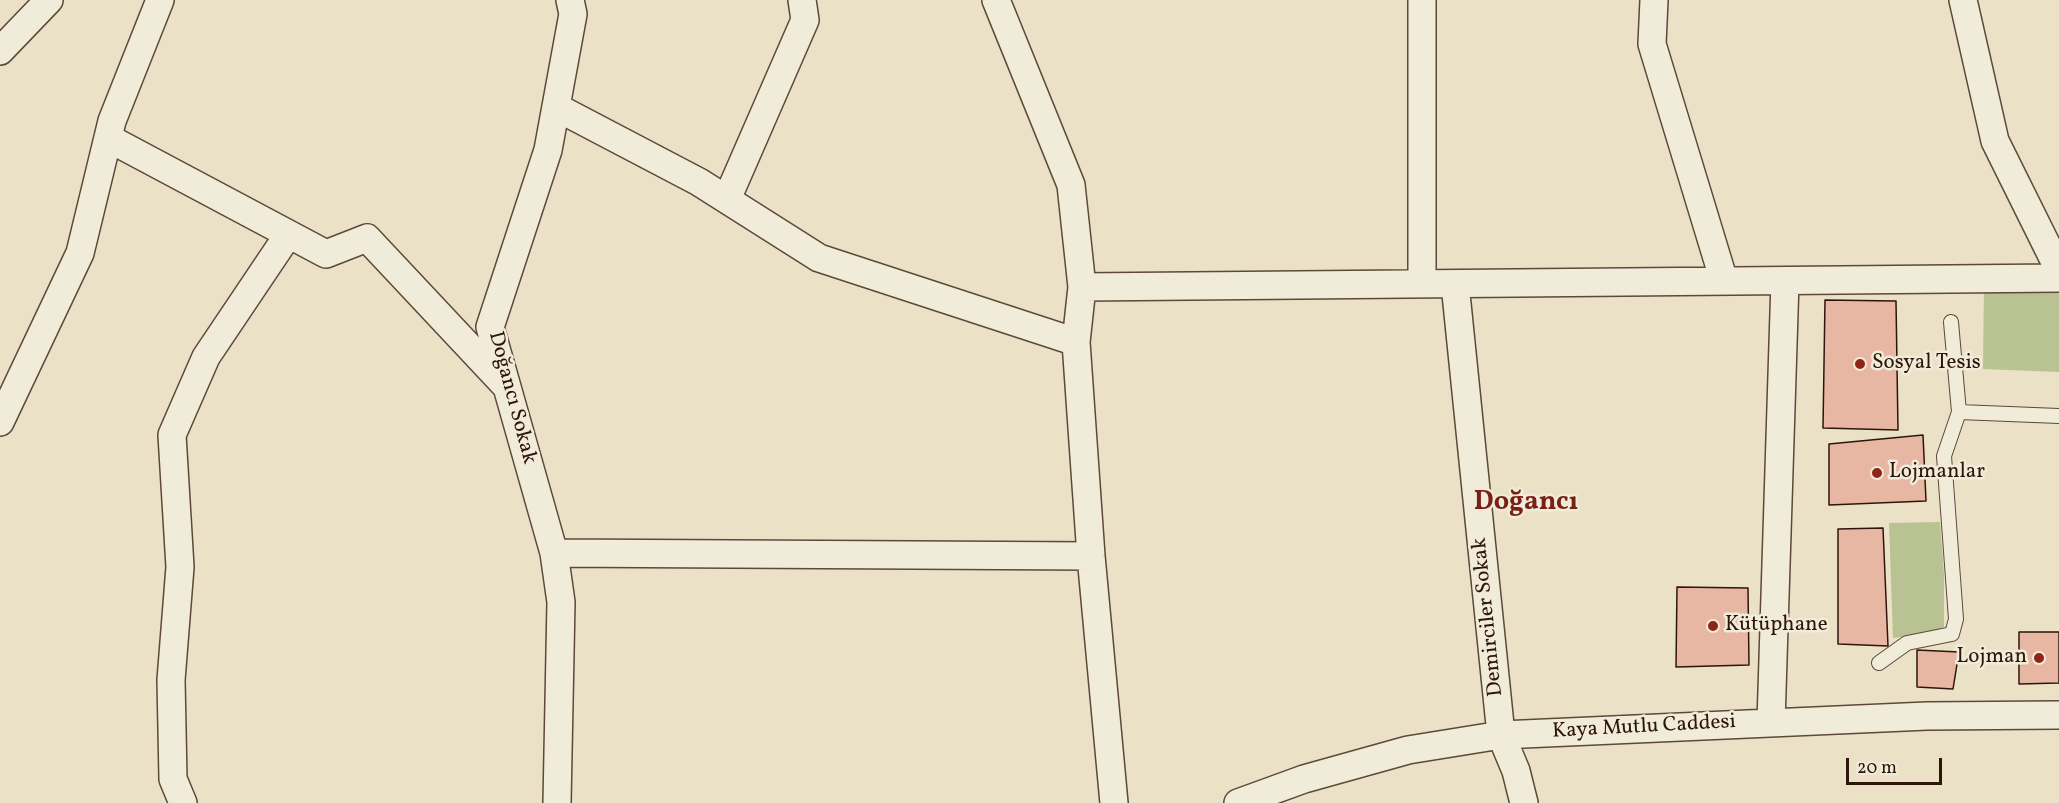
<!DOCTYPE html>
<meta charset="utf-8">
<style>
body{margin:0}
#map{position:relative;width:2059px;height:803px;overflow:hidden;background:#eae1c6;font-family:Vollkorn,serif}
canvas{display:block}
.scale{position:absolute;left:1846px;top:758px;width:96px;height:27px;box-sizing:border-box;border:3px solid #2e150b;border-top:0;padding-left:8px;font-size:18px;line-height:21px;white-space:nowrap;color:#2e150b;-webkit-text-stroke:4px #f1ecda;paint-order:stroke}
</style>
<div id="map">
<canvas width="2059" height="803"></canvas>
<div class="scale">20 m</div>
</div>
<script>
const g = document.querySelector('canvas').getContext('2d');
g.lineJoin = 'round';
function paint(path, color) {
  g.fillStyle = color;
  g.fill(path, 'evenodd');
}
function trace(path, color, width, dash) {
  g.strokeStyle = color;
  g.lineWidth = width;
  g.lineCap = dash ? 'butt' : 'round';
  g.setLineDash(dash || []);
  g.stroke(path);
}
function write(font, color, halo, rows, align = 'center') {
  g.font = font + ' Vollkorn,serif';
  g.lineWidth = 5;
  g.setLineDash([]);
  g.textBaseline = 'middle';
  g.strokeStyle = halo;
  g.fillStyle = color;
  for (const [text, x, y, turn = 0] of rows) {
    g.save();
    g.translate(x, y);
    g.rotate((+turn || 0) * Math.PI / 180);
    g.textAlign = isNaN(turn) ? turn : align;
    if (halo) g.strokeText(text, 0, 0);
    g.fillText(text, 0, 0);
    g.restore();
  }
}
const green = new Path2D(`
 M 2059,279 L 2059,372 L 1983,369 L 1984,283 Z
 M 1940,522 L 1944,575 L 1944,627 L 1924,634 L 1893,638 L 1889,523 Z`);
const building = new Path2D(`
 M 1825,300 L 1896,301 L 1898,430 L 1823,428 Z
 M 1923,435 L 1926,501 L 1829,505 L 1829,444 Z
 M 1883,528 L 1888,646 L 1838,644 L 1838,529 Z
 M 1677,587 L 1748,588 L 1749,665 L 1676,667 Z
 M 2019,632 L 2059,632 L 2059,683 L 2019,684 Z
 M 1917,650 L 1959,652 L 1953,689 L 1917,687 Z`);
const lane = new Path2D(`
 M 1951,322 L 1959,412 L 2059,416
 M 1879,663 L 1907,643 L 1952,634 L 1956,619 L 1944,456 L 1959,412`);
const street = new Path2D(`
 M 996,0 L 1071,185 L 1082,287 L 2059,278
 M 1422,0 L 1422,284
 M 1654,0 L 1652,44 L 1724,281
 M 1963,0 L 1995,141 L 2059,270
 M 0,51 L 49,0
 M 556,107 L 699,182 L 819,258 L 1076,342
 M 108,138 L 326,254 L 367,238 L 504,384
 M 727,199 L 805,20 L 802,0
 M 1455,284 L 1501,735 L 1516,771 L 1524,803
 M 1082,287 L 1076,342 L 1091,556 L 1114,803
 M 0,422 L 80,253 L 112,121 L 160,0
 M 554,553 L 1091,556
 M 1771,722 L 1785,281
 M 183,803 L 173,779 L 171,680 L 180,567 L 172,435 L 206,357 L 288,235
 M 557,803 L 561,602 L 554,553 L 490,327 L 548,150 L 573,14 L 570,0
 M 1238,803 L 1304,779 L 1408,750 L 1501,735 L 1927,716 L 2059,715`);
const markers = [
 [1860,364,6,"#8f2418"],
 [1877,473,6,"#8f2418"],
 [1713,626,6,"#8f2418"],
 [2039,658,6,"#8f2418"]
];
const poiNames = [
 ["Sosyal Tesis",1872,364],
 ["Lojmanlar",1889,473],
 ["Kütüphane",1725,626],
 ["Lojman",2027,658,"right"]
];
const streetNames = [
 ["Doğancı Sokak",511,398,75],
 ["Demirciler Sokak",1489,617,-96],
 ["Kaya Mutlu Caddesi",1644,728,-3]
];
const districtNames = [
 ["Doğancı",1526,504]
];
paint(green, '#b9c293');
paint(building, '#e7b7a3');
trace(building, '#2e150b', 1.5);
trace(lane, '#5d483a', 16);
trace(street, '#5d483a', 30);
trace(lane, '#f1ecda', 14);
trace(street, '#f1ecda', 27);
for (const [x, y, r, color] of markers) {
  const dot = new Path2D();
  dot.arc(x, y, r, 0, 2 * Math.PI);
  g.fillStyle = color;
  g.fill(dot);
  trace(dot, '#f1ecda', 2);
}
write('21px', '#2e150b', '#f1ecda', poiNames, 'left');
write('21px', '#2e150b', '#f1ecda', streetNames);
write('bold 27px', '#7a1f14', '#f1ecda', districtNames);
</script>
